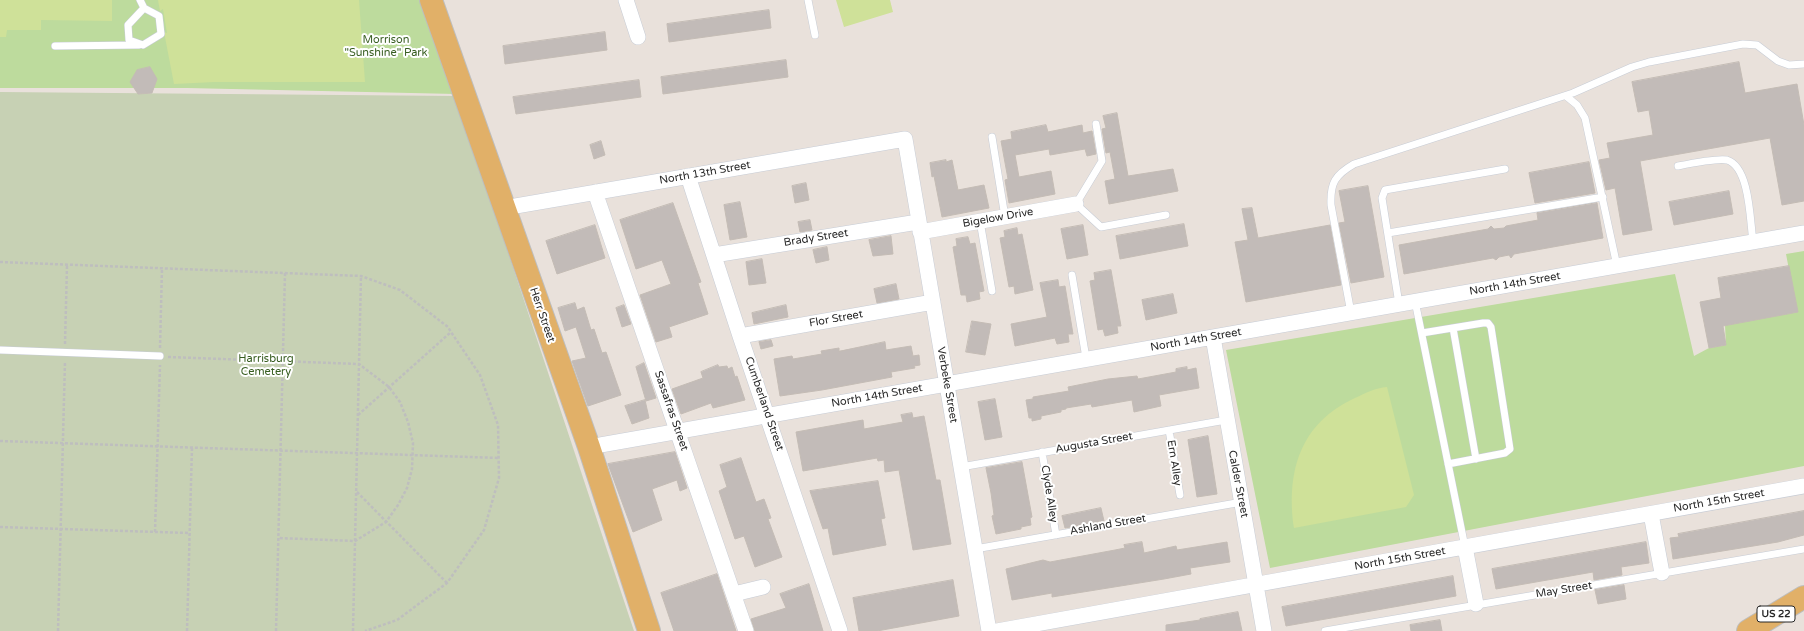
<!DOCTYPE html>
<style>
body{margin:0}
canvas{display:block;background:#e9e1db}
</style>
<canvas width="1804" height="631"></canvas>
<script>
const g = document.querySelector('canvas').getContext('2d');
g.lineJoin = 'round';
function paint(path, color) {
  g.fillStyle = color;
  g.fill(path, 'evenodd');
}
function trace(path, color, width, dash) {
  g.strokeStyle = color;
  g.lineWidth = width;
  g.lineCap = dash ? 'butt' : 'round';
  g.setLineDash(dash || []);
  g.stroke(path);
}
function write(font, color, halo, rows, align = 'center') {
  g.font = font + ' "Varela Round",sans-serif';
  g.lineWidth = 4;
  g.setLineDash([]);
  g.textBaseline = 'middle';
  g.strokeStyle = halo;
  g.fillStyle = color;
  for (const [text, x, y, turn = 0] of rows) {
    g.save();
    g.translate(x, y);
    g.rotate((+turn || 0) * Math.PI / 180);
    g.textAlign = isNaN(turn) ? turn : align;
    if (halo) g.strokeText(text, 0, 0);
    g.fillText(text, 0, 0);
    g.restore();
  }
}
const green = new Path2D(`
 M 0,0 L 421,0 L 456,94 L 187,88 L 0,88 Z
 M 1804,251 L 1804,466 L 1270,568 L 1226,350 L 1675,274 L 1694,356 L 1709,348 L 1726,345 L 1725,325 L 1797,312 L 1786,254 Z`);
const cemetery = new Path2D(`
 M 0,92 L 456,96 L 634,631 L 0,631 Z`);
const pitch = new Path2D(`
 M 0,0 L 112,0 L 112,21 L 41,20 L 41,30 L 7,30 L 6,37 L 0,37 Z
 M 158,0 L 359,0 L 365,82 L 214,82 L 174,84 L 164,32 L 167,33 L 163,9 L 160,11 Z
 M 836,0 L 890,0 L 893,12 L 844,27 Z
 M 1387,387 L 1414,495 L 1406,507 L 1294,528 C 1286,472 1300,423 1355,398 C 1366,393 1375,388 1387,387 Z`);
const building = new Path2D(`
 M 769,10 L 771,28 L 669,42 L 667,24 Z
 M 605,32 L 607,50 L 505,64 L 503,46 Z
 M 786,60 L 788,77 L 663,94 L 661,77 Z
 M 1739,62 L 1745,93 L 1797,84 L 1804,125 L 1804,201 L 1782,205 L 1770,138 L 1640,161 L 1652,230 L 1623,235 L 1615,188 L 1606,190 L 1599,160 L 1610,158 L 1607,143 L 1653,135 L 1649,110 L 1638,112 L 1632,82 Z
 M 150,67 L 157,79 L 152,93 L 138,94 L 130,82 L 137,70 Z
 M 639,80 L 641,97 L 516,114 L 513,97 Z
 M 1117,113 L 1128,176 L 1173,169 L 1178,191 L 1109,204 L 1105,181 L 1115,179 L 1110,152 L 1106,153 L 1102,129 L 1106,128 L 1103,116 Z
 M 1046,125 L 1048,132 L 1082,125 L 1083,133 L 1092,131 L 1096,154 L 1087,156 L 1085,149 L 1050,155 L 1049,149 L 1015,155 L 1019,177 L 1051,171 L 1055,194 L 1009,203 L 1005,180 L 1008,179 L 1001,141 L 1012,139 L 1011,132 Z
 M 601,141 L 605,155 L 594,159 L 590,145 Z
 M 946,160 L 946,162 L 952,160 L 958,190 L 984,185 L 989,208 L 942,217 L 934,176 L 932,177 L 930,163 Z
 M 1589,162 L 1595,193 L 1535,203 L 1529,173 Z
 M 806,183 L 809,200 L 795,203 L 792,186 Z
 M 1368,186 L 1384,277 L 1351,283 L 1339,223 L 1345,222 L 1339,191 Z
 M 1729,191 L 1733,214 L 1674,225 L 1669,202 Z
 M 740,202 L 747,237 L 730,240 L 724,205 Z
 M 673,203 L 701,282 L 698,283 L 708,314 L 669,327 L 672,337 L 656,342 L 640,295 L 671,284 L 662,260 L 636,269 L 620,220 Z
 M 1597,203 L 1603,238 L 1514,254 L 1511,258 L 1509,255 L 1499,257 L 1496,260 L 1493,258 L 1404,274 L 1399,245 L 1488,229 L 1491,226 L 1494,229 L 1504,228 L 1506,226 L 1538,220 L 1537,213 Z
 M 1252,208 L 1258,238 L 1330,225 L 1341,285 L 1246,302 L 1235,242 L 1248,240 L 1242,209 Z
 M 810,220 L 812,230 L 800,232 L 798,222 Z
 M 1184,224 L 1188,246 L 1120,259 L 1116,236 Z
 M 595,225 L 605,258 L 557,274 L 546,241 Z
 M 1083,225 L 1088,255 L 1067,259 L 1061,229 Z
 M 1017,228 L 1018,235 L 1022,234 L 1033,290 L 1015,294 L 1014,286 L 1009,287 L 1000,238 L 1005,237 L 1004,231 Z
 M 891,236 L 893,254 L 873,256 L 869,240 Z
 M 968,237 L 970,244 L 975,243 L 984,291 L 979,292 L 980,299 L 967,302 L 966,295 L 961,295 L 953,247 L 957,246 L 956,239 Z
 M 827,247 L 829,260 L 816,263 L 813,250 Z
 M 762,259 L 766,283 L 749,285 L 746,262 Z
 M 1789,266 L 1798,312 L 1723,326 L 1726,345 L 1709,348 L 1700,302 L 1721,298 L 1718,278 Z
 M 1111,270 L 1121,326 L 1117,326 L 1118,333 L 1105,336 L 1103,329 L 1098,330 L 1090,281 L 1095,280 L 1094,273 Z
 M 1058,280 L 1059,287 L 1065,286 L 1073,334 L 1068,334 L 1069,342 L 1057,344 L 1055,338 L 1015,346 L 1011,324 L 1047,317 L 1040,283 Z
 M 896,284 L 899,299 L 877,303 L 874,289 Z
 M 1173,294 L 1177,313 L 1146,320 L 1142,300 Z
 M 575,303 L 577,310 L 584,307 L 591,330 L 594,329 L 602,353 L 606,352 L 621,395 L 588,406 L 572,361 L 586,358 L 576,327 L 565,331 L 558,308 Z
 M 624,305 L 631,324 L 622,327 L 616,308 Z
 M 786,305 L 788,317 L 754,324 L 752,313 Z
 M 972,321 L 991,324 L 985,355 L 966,352 Z
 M 771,340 L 773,346 L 761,349 L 759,342 Z
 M 885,342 L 886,350 L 911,346 L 913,356 L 919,355 L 920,365 L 914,366 L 915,368 L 891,372 L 892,377 L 822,390 L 780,396 L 774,359 L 792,356 L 793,359 L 822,354 L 821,351 L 839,348 L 839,351 Z
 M 644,363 L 656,398 L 646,401 L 636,367 Z
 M 718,365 L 719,367 L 727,366 L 728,369 L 732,367 L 735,377 L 737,376 L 745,400 L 713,408 L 711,403 L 681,414 L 672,389 L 703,378 L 701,372 Z
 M 1187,367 L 1187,370 L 1196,368 L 1199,388 L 1159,395 L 1161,406 L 1134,412 L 1132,400 L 1092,407 L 1091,404 L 1066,408 L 1066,409 L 1061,410 L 1061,412 L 1041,416 L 1041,419 L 1032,421 L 1032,418 L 1029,418 L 1026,400 L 1033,399 L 1033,397 L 1069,391 L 1068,387 L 1108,379 L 1137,376 L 1138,379 L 1176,372 L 1176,369 Z
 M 995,399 L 1002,437 L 985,440 L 978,402 Z
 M 645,400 L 649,418 L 632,424 L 625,406 Z
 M 912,413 L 913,418 L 924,416 L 936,480 L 940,480 L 951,544 L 913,550 L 899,470 L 885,472 L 884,460 L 878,461 L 877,458 L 803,471 L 796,432 L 863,420 L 864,429 L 903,422 L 901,415 Z
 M 1208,436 L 1217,494 L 1197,497 L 1188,440 Z
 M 675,452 L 687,488 L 680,491 L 677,480 L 652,489 L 662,520 L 633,532 L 608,464 Z
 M 741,458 L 756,502 L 764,499 L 771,518 L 768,519 L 782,557 L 755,567 L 744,536 L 735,539 L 719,491 L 727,487 L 720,465 Z
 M 1022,462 L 1032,517 L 1030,518 L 1031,525 L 1021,527 L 1021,529 L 996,534 L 992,516 L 994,515 L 991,493 L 986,468 Z
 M 878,481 L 885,518 L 881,519 L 886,545 L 833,555 L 828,528 L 823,529 L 810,491 Z
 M 1101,508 L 1104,521 L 1065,528 L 1062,516 Z
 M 1804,511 L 1804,535 L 1778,542 L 1673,559 L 1670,538 L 1679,537 L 1678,534 Z
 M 1142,542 L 1144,553 L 1176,546 L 1177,550 L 1227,542 L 1230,562 L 1190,568 L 1191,574 L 1164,579 L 1052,597 L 1052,593 L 1012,600 L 1006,569 L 1043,560 L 1050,562 L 1115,550 L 1125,548 L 1124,545 Z
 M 1646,542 L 1649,563 L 1621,567 L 1622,575 L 1594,580 L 1593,572 L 1496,589 L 1492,569 Z
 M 717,574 L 736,631 L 674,631 L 661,593 Z
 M 1453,576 L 1456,596 L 1286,626 L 1282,607 Z
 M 953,580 L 959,616 L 877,631 L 859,631 L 853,598 Z
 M 809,584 L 823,631 L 755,631 L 751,619 L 786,608 L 780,594 Z
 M 1624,585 L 1626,599 L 1598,604 L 1595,590 Z
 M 1238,612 L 1242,631 L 1166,631 L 1166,625 L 1200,620 L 1200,619 Z
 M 1440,620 L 1442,631 L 1411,631 L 1410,625 Z`);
const path = new Path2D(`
 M 0,262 L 361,276 L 400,290 L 448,327 L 451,332 L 480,375 L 498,425 L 499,478 L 484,530 L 447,583 L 397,620 L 365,631
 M 65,344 L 67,265
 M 160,348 L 162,268
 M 168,357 L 359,364 L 389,387 L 400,402 L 408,422 L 413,443 L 412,469 L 407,488 L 398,505 L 386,522 L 355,541 L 278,538
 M 358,415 L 451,332
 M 0,441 L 499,458
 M 357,492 L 447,583
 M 0,527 L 189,533
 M 155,532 L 160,365
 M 58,631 L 65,361
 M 187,631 L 192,447
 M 276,631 L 285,273
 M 353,631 L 361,276`);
const lane = new Path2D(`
 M 140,0 L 144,8 L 159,16 L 161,34 L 143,45 L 129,40 L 128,25 L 144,8
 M 808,0 L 815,35
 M 55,46 L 139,45
 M 1566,96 L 1577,105 L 1585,118 L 1617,266
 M 1096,124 L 1102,161 L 1076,204 L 1101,227 L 1166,215
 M 992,137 L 1005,217
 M 1678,166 C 1688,164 1718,158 1727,160 C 1750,167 1750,221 1753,242
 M 980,221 L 992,291
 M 1388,233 L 1603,197
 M 1072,275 L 1086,358
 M 1415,301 L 1465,547
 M 1399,304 L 1382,198 L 1385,190 L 1505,169
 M 1351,313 L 1331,205 C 1330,183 1335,175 1354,164 L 1573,93 L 1632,67 L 1649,62 L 1743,44 L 1757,45 L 1778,61 L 1789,65 L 1804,64
 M 1453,328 L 1476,459
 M 1422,333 L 1483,323 L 1488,323 L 1491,327 L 1510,449 L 1505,453 L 1448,464
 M 0,350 L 160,356
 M 1169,430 L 1180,495
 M 1042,452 L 1056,535
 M 961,467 L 1226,420
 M 975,549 L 1242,502
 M 1325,631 L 1804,549`);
const street = new Path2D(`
 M 626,0 L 638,37
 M 688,176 L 740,336 L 840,631
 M 595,192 L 746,631
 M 504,208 L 905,139 L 989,631
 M 920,232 L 1076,204
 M 714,255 L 918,222
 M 740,336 L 933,302
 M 1213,337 L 1264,631
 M 589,447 L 1804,233
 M 1651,514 L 1662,573
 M 1465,547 L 1476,604
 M 734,594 L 763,587
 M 997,631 L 1804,486`);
const primary = new Path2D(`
 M 431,0 L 589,447 L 649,631
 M 1748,631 L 1804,597`);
const shields = [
 [1776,614,38]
];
const shieldNames = [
 ["US 22",1776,614]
];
const parkNames = [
 ["Morrison",386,40],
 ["\"Sunshine\" Park",386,53],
 ["Harrisburg",266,359],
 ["Cemetery",266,372]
];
const streetNames = [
 ["North 13th Street",705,173,-10],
 ["Bigelow Drive",998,218,-10],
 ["Brady Street",816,238,-9],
 ["North 14th Street",1515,284,-10],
 ["Herr Street",542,315,71],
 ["Flor Street",836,319,-10],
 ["North 14th Street",1196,340,-10],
 ["Verbeke Street",947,385,80],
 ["North 14th Street",877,396,-10],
 ["Cumberland Street",764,404,71],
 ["Sassafras Street",671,411,71],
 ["Augusta Street",1094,443,-10],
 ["Ern Alley",1174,463,81],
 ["Calder Street",1238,484,79],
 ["Clyde Alley",1049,494,81],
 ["North 15th Street",1719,501,-10],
 ["Ashland Street",1108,525,-10],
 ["North 15th Street",1400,559,-10],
 ["May Street",1564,590,-9]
];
paint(green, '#bddb9d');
paint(cemetery, '#c7d1b4');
paint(pitch, '#cfe199');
paint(building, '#c2bbb8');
trace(building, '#c4bcb5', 1);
trace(lane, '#c7ccd5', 8);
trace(street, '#c7ccd5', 16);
trace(primary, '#bebebe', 24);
trace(path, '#bebebe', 2.5, [3, 2]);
trace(lane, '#fff', 7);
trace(street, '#fff', 15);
trace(primary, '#e1b068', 22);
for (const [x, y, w] of shields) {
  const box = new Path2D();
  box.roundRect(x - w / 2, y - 8, w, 16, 3);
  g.fillStyle = '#fff';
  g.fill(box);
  trace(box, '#282828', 1);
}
write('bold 10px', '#282828', null, shieldNames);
write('11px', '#375d20', '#fff', parkNames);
write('11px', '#282828', '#fff', streetNames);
</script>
